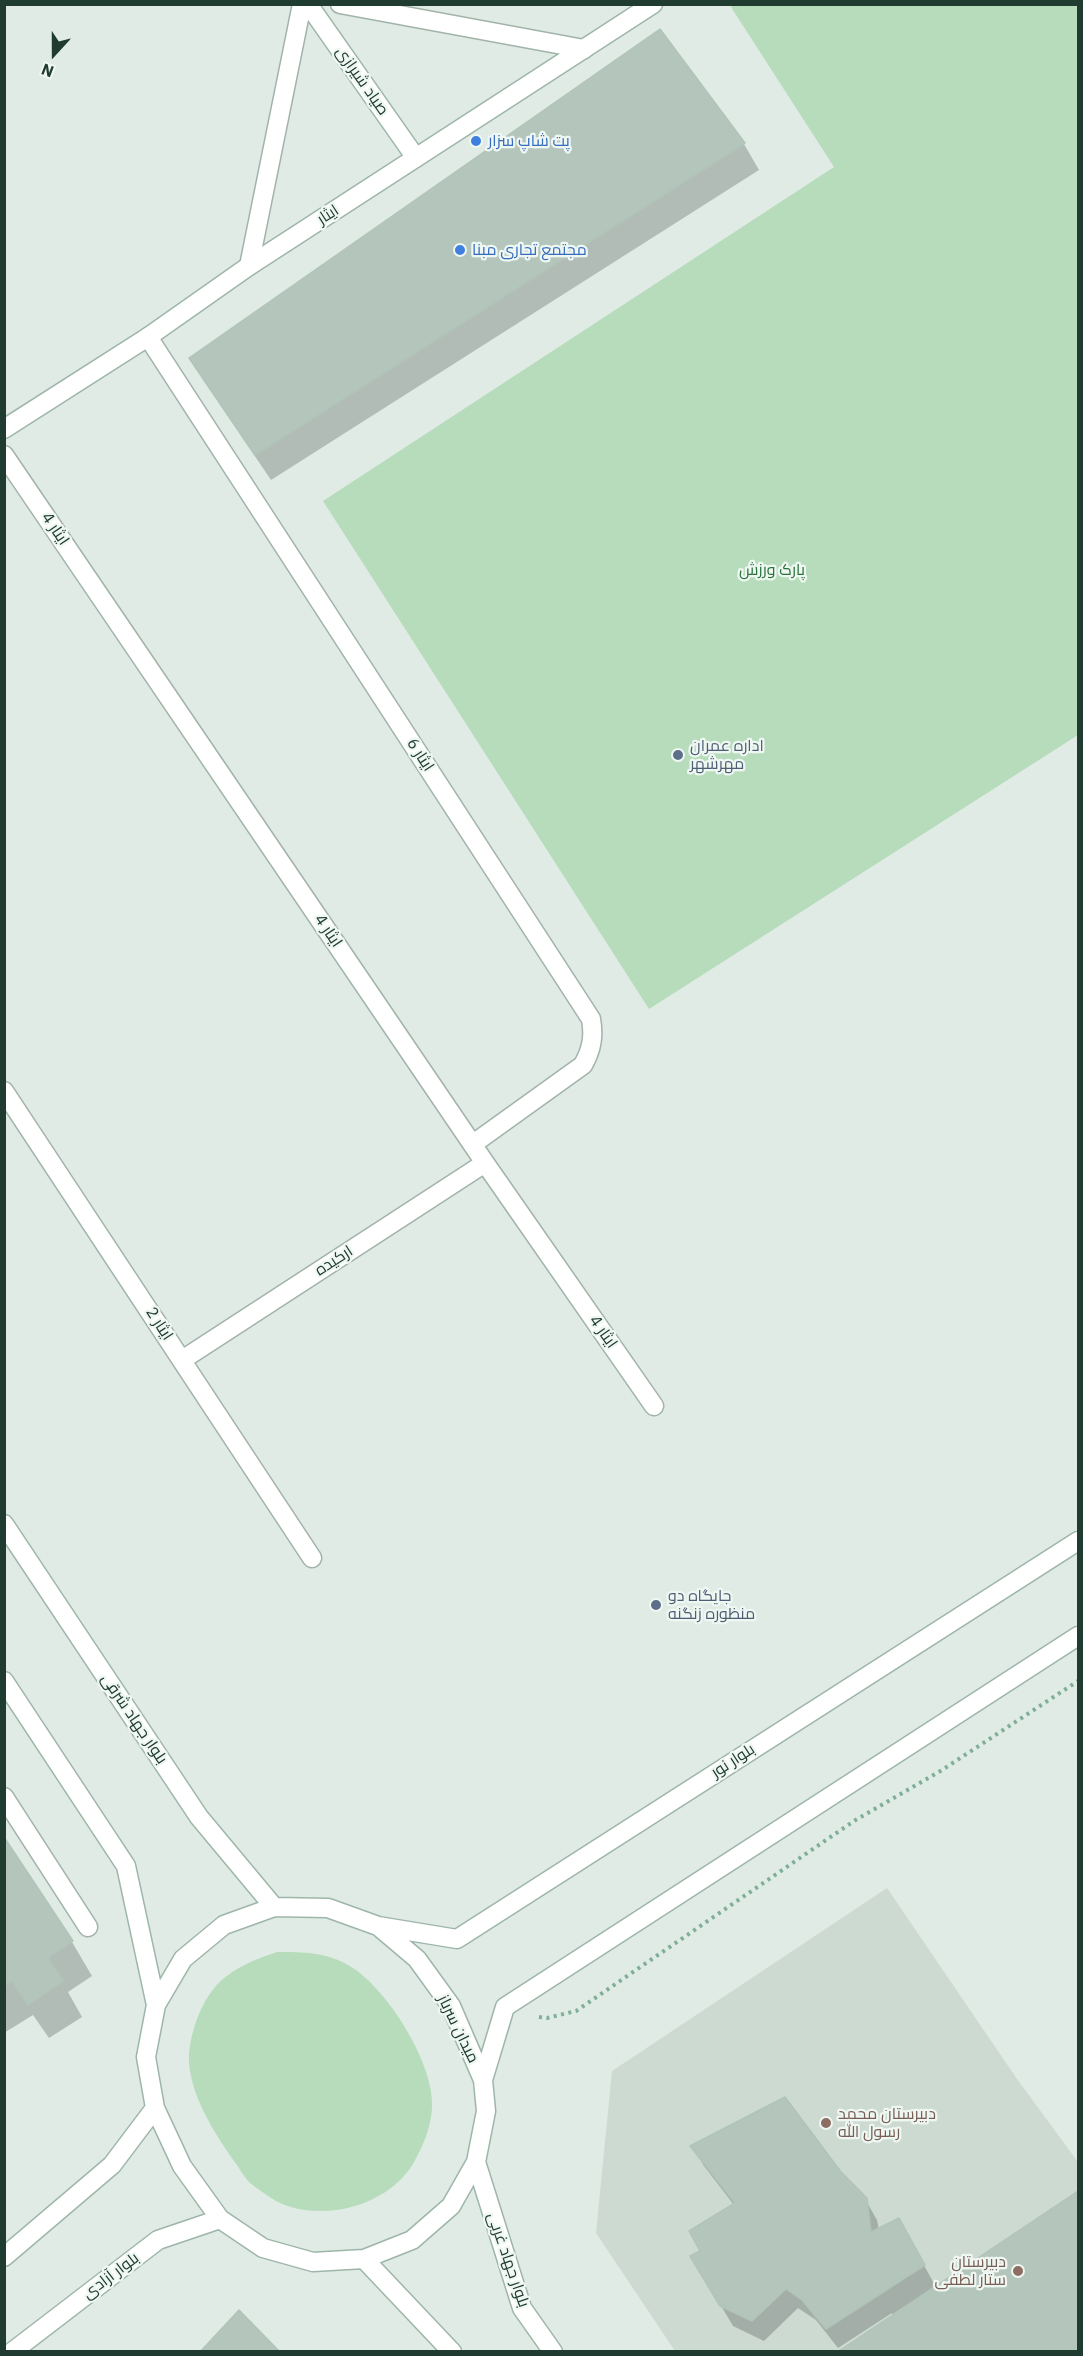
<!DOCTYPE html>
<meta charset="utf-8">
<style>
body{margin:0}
#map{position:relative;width:1083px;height:2356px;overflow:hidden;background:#dfebe4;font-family:"IBM Plex Sans",sans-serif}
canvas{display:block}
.frame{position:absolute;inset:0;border:6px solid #203b30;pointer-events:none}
.north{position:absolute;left:24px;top:24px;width:60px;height:60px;-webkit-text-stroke:4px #eff7f2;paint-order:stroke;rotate:201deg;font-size:16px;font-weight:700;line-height:24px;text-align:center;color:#203b30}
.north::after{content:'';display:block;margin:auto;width:21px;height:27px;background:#203b30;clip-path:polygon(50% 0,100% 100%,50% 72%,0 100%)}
</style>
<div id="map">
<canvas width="1083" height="2356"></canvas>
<div class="frame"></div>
<div class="north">N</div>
</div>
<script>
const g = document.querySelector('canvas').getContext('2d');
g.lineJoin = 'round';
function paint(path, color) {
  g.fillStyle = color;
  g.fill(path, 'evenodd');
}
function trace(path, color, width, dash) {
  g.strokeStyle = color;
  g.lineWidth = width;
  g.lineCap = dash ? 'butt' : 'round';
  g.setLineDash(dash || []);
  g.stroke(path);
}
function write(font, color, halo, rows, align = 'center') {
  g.font = font + ' "IBM Plex Sans",Cairo,sans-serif';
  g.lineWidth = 4.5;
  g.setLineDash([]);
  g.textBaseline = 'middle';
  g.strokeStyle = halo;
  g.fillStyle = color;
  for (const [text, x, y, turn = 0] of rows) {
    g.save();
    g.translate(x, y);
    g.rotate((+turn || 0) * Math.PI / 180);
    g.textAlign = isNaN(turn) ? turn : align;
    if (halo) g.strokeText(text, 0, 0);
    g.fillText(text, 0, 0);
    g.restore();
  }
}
const built = new Path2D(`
 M 887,1888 L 1017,2079 L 1078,2162 L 1078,2191 L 837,2351 L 675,2351 L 596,2233 L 612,2071 Z`);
const green = new Path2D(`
 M 735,4 L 1078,5 L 1078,735 L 649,1009 L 323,501 L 834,167 L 731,7 Z
 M 277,1952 C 302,1952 326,1952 348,1965 C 386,1986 436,2065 432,2109 C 430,2130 423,2146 413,2164 C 402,2182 384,2195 364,2203 C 338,2213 303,2215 276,2201 C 268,2196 258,2189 250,2183 C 245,2178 241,2171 237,2165 C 216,2136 187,2092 189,2054 C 191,2031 200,2005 215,1987 C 232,1968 254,1960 277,1952 Z`);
const shadow = new Path2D(`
 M 659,31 L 744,144 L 759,170 L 271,480 L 206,384 L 191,358 Z
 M 4,1839 L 72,1942 L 92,1976 L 68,1992 L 82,2017 L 49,2038 L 33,2015 L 4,2033 Z
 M 693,2146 L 840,2173 L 865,2199 L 877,2220 L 879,2230 L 910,2240 L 936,2287 L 1078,2193 L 1078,2352 L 840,2352 L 893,2316 L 892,2313 L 838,2348 L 816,2320 L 798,2308 L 764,2341 L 733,2326 L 704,2277 L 702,2252 L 734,2205 L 704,2166 Z`);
const building = new Path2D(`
 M 660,29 L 745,143 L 255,455 L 189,358 Z
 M 4,1837 L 73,1941 L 48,1958 L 63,1981 L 28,2005 L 12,1981 L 4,1986 Z
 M 785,2097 L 841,2172 L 867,2198 L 871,2232 L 899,2218 L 925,2265 L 826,2329 L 802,2300 L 786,2289 L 752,2321 L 720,2306 L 690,2256 L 700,2251 L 689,2231 L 735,2203 L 690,2146 Z
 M 1078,2191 L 1078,2352 L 837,2352 Z
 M 239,2310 L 280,2352 L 200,2352 Z`);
const path = new Path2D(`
 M 539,2017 L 547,2018 L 576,2011 L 854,1821 L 942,1770 L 1078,1681`);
const street = new Path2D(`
 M 340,4 L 584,49
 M 249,266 L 302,4
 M 148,337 L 591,1019 C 594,1036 592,1049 583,1065 L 473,1144
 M 4,455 L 485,1163 L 654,1406
 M 4,1091 L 312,1558
 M 182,1360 L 485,1163
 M 4,1797 L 88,1927`);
const secondary = new Path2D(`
 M 308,4 L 416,158
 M 4,429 L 148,337 L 249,266 L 653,4
 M 4,1524 L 199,1817 L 274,1907
 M 4,1681 L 126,1866 L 156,2005
 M 274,1907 L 328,1908 L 378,1926 L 417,1959 L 451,2006 L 483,2080 L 486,2111 L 476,2162 L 451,2206 L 412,2240 L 364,2259 L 313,2262 L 263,2248 L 220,2219 L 182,2166 L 155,2108 L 146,2057 L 156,2005 L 183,1959 L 224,1925 Z
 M 378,1926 L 457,1939 L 1078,1541
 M 483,2080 L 505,2007 L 1078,1636
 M 476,2162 L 522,2308 L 553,2352
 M 4,2257 L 112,2165 L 155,2108
 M 364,2259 L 452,2352
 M 12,2352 L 158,2240 L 220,2219`);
const markers = [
 [476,141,6,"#3f7fe0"],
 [460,250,6,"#3f7fe0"],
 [678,755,6,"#5c6f8a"],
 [656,1605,6,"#5c6f8a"],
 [826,2123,6,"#8d6e63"],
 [1018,2271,6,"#8d6e63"]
];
const streetNames = [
 ["صیاد شیرازی",362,81,55],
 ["ایثار",328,215,-33],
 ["ایثار 4",55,529,56],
 ["ایثار 6",420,755,57],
 ["ایثار 4",328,931,56],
 ["ارکیده",334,1261,-33],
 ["ایثار 2",159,1324,57],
 ["ایثار 4",603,1332,55],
 ["بلوار جهاد شرقی",134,1719,56],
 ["بلوار نور",733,1761,-33],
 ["میدان سرباز",458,2029,64],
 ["بلوار جهاد غربی",508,2260,71],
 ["بلوار آزادی",111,2276,-37]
];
const shopNames = [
 ["پت شاپ سزار",488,141],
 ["مجتمع تجاری مبنا",472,250]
];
const parkNames = [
 ["پارک ورزش",772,570]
];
const serviceNames = [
 ["اداره عمران",690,746],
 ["مهرشهر",690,764],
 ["جایگاه دو",668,1596],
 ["منظوره زنگنه",668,1614]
];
const educationNames = [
 ["دبیرستان محمد",838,2114],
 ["رسول الله",838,2132],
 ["دبیرستان",1006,2262,"right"],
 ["ستار لطفی",1006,2280,"right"]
];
paint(built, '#cddad2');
paint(green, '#b7dcbc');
paint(shadow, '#0003');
paint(building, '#b4c5bc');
trace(building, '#b1c4ba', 1.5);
trace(street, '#a2b3aa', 21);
trace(secondary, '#9eb6aa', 21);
trace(path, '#7faf99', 4, [3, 4.5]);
trace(street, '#fff', 18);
trace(secondary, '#fff', 18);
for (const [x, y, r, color] of markers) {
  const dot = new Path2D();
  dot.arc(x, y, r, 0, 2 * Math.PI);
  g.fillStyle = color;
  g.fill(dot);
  trace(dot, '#eff7f2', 2);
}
write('16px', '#203b30', '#eff7f2', streetNames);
write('16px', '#366cbe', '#eff7f2', shopNames, 'left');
write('16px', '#2a723b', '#eff7f2', parkNames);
write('16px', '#4e5e75', '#eff7f2', serviceNames, 'left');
write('16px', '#785e54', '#eff7f2', educationNames, 'left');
</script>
